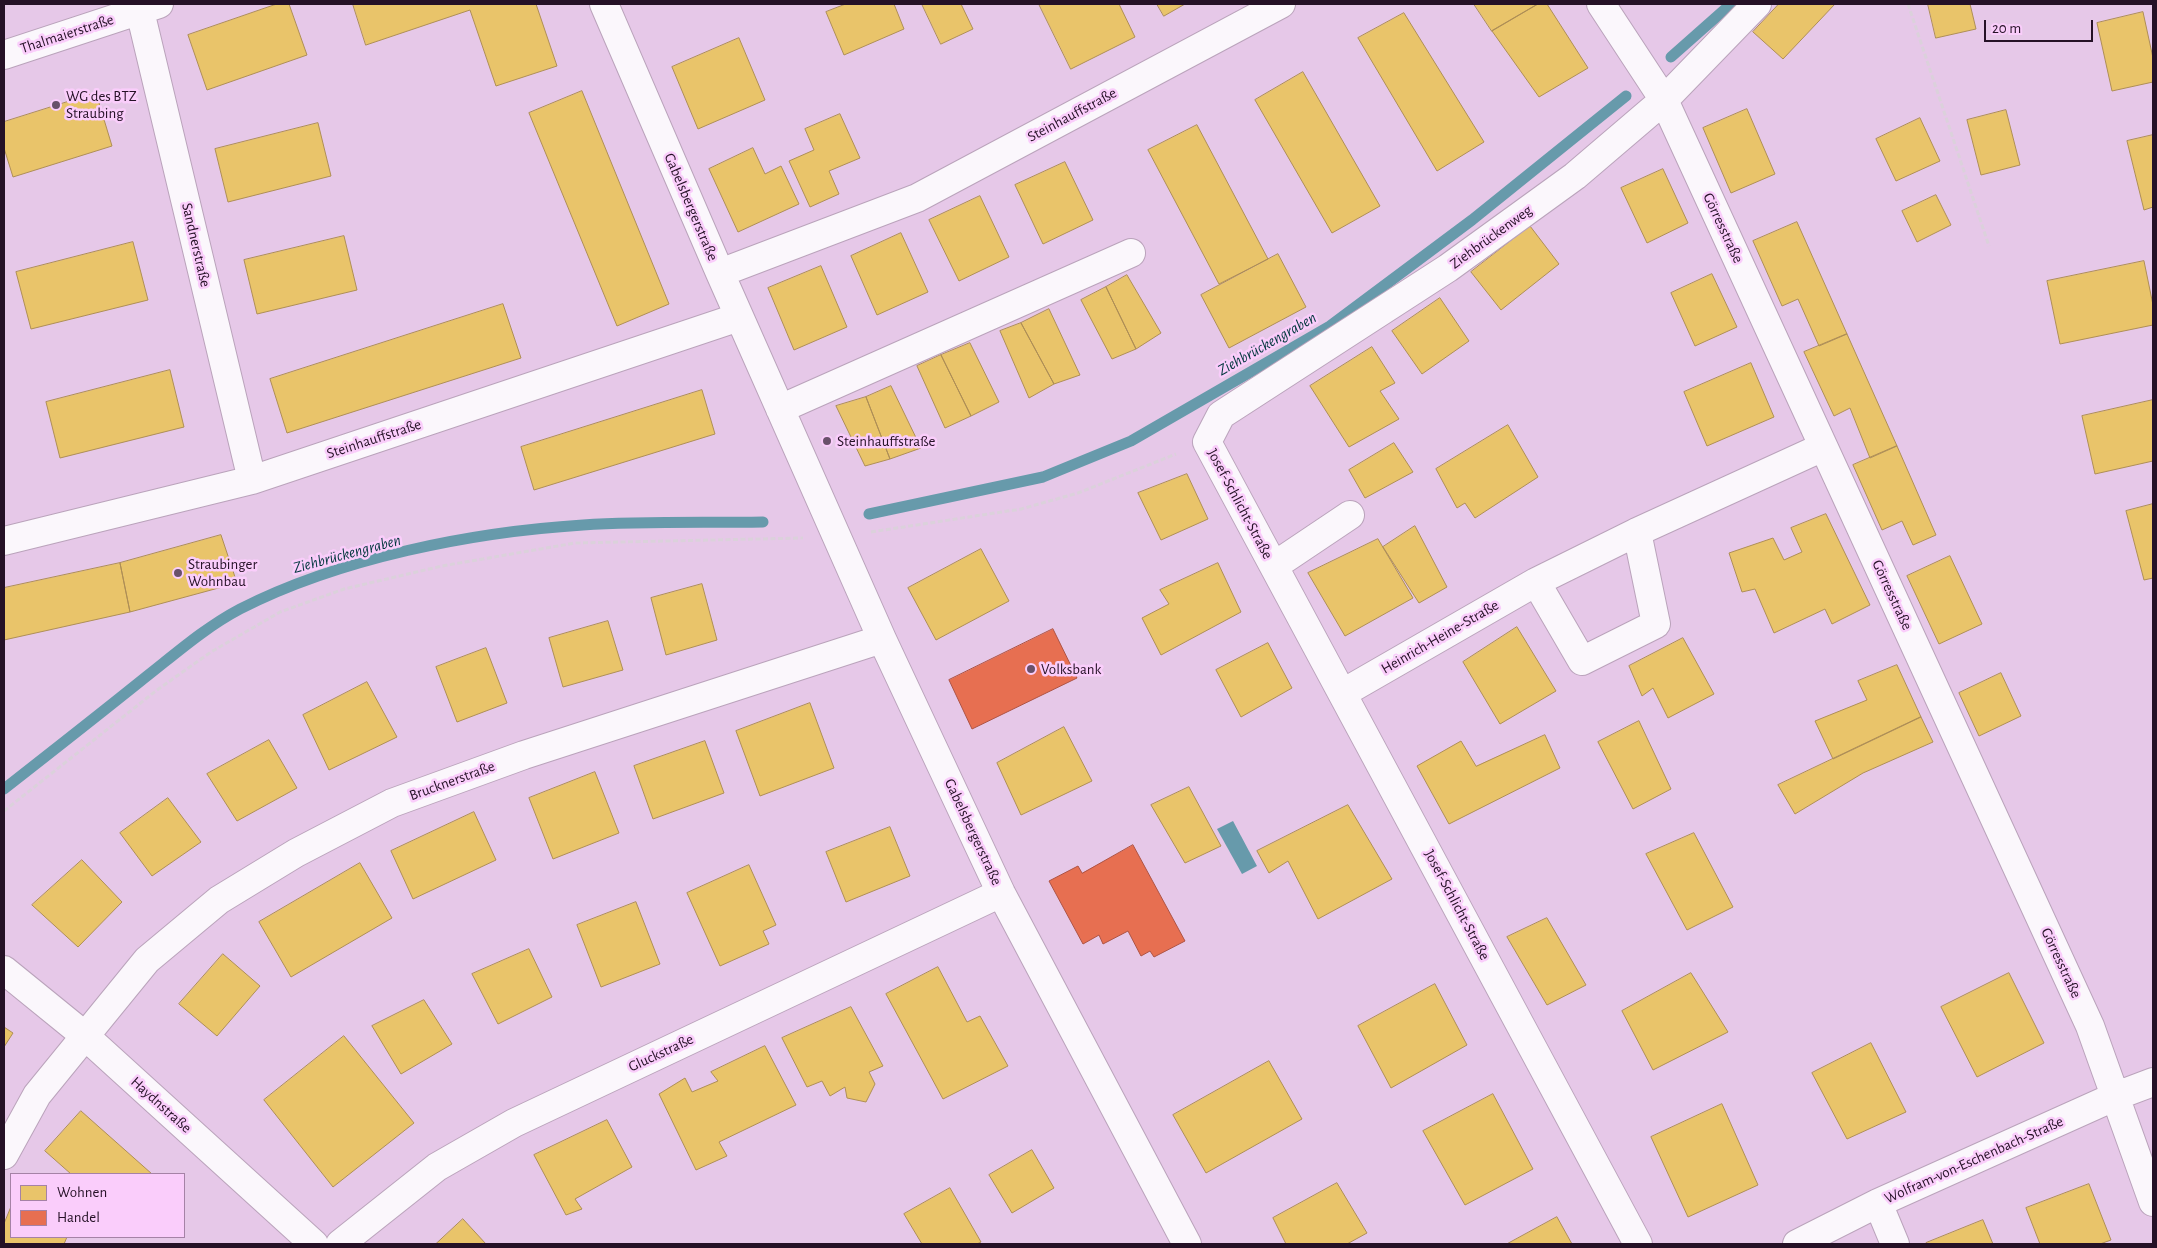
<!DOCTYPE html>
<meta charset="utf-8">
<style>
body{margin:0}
#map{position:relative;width:2157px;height:1248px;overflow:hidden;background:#e6c8e8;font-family:"Alegreya Sans",sans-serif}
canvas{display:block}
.frame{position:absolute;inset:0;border:5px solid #251126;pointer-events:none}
.legend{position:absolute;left:10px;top:1173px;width:175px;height:65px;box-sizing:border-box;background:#facdfb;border:1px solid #a582a6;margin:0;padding:6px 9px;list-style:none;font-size:15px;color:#251126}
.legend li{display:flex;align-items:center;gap:10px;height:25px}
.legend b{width:25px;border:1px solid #a582a6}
.scale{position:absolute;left:1984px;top:20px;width:109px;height:22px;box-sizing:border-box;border:2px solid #251126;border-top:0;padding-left:6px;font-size:15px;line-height:18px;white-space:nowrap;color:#251126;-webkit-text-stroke:4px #facdfb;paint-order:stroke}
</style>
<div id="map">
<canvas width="2157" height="1248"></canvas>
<div class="frame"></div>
<ul class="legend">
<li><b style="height:14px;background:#e9c46a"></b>Wohnen</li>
<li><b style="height:14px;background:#e76f51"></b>Handel</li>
</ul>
<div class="scale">20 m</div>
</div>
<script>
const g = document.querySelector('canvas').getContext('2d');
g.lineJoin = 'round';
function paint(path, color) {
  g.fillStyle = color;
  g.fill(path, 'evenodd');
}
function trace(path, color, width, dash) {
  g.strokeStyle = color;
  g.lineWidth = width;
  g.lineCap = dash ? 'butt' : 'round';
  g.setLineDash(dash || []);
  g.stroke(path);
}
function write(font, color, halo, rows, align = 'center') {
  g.font = font + ' "Alegreya Sans",sans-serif';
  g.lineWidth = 5;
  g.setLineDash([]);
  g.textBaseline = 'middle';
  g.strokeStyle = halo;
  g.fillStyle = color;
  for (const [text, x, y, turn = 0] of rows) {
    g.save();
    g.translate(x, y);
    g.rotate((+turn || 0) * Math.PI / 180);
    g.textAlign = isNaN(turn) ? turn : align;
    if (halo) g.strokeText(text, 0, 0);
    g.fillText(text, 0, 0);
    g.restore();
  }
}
const water = new Path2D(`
 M 1233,821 L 1257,866 L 1242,874 L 1217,829 Z`);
const homes = new Path2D(`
 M 277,4 L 289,4 L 307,55 L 207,90 L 188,35 Z
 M 353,4 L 536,4 L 557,66 L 496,86 L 470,10 L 366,45 Z
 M 846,4 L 894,4 L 904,29 L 844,55 L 826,12 Z
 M 922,4 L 961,4 L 973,29 L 941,44 Z
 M 1039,4 L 1119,4 L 1135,37 L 1071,69 Z
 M 1157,4 L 1185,4 L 1164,16 Z
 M 1474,4 L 1538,4 L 1492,31 Z
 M 1538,4 L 1547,4 L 1588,68 L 1539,97 L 1492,31 Z
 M 1779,4 L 1835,4 L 1783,59 L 1753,32 Z
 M 1928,4 L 1970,4 L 1976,29 L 1936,38 Z
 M 2143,12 L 2153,58 L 2153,82 L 2112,91 L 2097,23 Z
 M 1404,13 L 1484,142 L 1437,171 L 1358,38 Z
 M 739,38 L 765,100 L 698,129 L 672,67 Z
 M 1303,72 L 1380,206 L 1332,233 L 1255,100 Z
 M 582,91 L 669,304 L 617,326 L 529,113 Z
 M 96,93 L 112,146 L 13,177 L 4,148 L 4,122 Z
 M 1747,109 L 1775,174 L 1731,193 L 1703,128 Z
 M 2006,110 L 2020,165 L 1981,175 L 1967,120 Z
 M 840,114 L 860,158 L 829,171 L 839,194 L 810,207 L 789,161 L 814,150 L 805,129 Z
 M 1920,118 L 1940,161 L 1896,181 L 1876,139 Z
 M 318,123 L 331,176 L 228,202 L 215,149 Z
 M 1197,125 L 1268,259 L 1219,284 L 1148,150 Z
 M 2153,135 L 2153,207 L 2144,210 L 2127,141 Z
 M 753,148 L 765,174 L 781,166 L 799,204 L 738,232 L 709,169 Z
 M 1065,162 L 1093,220 L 1043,244 L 1015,185 Z
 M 1663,169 L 1688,223 L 1647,243 L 1621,188 Z
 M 1936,195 L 1951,225 L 1917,242 L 1902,211 Z
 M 980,196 L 1009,257 L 959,281 L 929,220 Z
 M 1797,222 L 1847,334 L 1819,346 L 1798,299 L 1782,306 L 1753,241 Z
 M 1530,226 L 1559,264 L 1501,310 L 1471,272 Z
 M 901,233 L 928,292 L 877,315 L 851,256 Z
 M 344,236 L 357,290 L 257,314 L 244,260 Z
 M 133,242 L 148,300 L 31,329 L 16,272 Z
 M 1278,254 L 1306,307 L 1229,348 L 1201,295 Z
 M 2144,261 L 2153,305 L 2153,325 L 2060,344 L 2047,281 Z
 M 821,266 L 847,327 L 794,350 L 768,288 Z
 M 1712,274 L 1737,327 L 1695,346 L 1671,293 Z
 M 1127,275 L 1161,333 L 1136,349 L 1106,287 Z
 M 1106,287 L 1136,349 L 1112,359 L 1081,300 Z
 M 1440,298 L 1469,341 L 1422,374 L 1392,331 Z
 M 503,304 L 521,358 L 287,433 L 270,379 Z
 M 1049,309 L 1080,375 L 1054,384 L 1021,323 Z
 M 1021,323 L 1054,384 L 1029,398 L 1000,331 Z
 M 1847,334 L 1897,446 L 1870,458 L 1850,408 L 1834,416 L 1804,352 Z
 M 970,343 L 999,402 L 971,416 L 941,355 Z
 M 1372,347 L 1395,383 L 1380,391 L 1399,419 L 1349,447 L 1310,386 Z
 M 941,355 L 971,416 L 945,428 L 917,366 Z
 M 1751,363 L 1774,417 L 1707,446 L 1684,392 Z
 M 170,370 L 184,427 L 60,458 L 46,402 Z
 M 891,386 L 921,448 L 890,459 L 866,397 Z
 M 702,390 L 715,434 L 534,490 L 521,447 Z
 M 866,397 L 890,459 L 865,466 L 836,406 Z
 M 2153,400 L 2153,461 L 2095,474 L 2082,416 Z
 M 1508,425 L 1538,477 L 1475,518 L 1465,503 L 1457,508 L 1436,469 Z
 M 1394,443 L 1413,472 L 1365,498 L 1349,470 Z
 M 1897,446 L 1936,535 L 1913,545 L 1902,521 L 1882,530 L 1853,465 Z
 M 1187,474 L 1208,519 L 1161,540 L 1138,493 Z
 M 2153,504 L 2153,578 L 2144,580 L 2126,511 Z
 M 1826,514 L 1870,605 L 1832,624 L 1825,609 L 1774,633 L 1755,589 L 1742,592 L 1729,553 L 1773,538 L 1784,560 L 1802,552 L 1791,528 Z
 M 1415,526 L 1447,587 L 1419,603 L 1383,547 Z
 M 221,535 L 237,583 L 130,612 L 120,563 Z
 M 1378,539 L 1413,598 L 1345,636 L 1308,573 Z
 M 981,549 L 1009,601 L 936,640 L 908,588 Z
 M 1950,556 L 1982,624 L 1939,644 L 1907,576 Z
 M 120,563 L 130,612 L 4,640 L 4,588 Z
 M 1218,563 L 1241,612 L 1161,655 L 1142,618 L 1169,604 L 1160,590 Z
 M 702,584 L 717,640 L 666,655 L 651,598 Z
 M 608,621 L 623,670 L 563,687 L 549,638 Z
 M 1517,627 L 1556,691 L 1500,724 L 1463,662 Z
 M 1683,638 L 1714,694 L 1668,718 L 1653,688 L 1642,696 L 1629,666 Z
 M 1268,643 L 1292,688 L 1241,717 L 1216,670 Z
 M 486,648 L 507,703 L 457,722 L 436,667 Z
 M 1897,665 L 1921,717 L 1833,759 L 1815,721 L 1867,700 L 1858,681 Z
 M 2001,673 L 2021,716 L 1979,736 L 1959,693 Z
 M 367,682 L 397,737 L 329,770 L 303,715 Z
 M 810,703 L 834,768 L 760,796 L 736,731 Z
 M 1921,717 L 1933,742 L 1863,773 L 1795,814 L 1778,785 Z
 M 1639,721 L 1671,789 L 1633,809 L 1598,742 Z
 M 1064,727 L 1092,781 L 1021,815 L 997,763 Z
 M 1545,735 L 1560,768 L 1449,824 L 1417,766 L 1461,741 L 1476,766 Z
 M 269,740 L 297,788 L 237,821 L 207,774 Z
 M 705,741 L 724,793 L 653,819 L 634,766 Z
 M 595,772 L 619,833 L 553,859 L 529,798 Z
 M 1189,787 L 1221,846 L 1185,863 L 1151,805 Z
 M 168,798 L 201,842 L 152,876 L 120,833 Z
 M 1348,805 L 1392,879 L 1318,919 L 1288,861 L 1269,873 L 1257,851 Z
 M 474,812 L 496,860 L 413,899 L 391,851 Z
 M 890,827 L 910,876 L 846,902 L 826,852 Z
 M 1694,833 L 1733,907 L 1687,930 L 1646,854 Z
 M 82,860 L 122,902 L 78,947 L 32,905 Z
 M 360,863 L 392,918 L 291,977 L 259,922 Z
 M 749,865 L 776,925 L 763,931 L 769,944 L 720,966 L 687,893 Z
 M 636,902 L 660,964 L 601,987 L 577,925 Z
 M 1547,918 L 1586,985 L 1547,1005 L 1507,937 Z
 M 529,949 L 552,997 L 498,1024 L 472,974 Z
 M 223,954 L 260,986 L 217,1036 L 179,1004 Z
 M 938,967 L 967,1022 L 980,1016 L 1008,1066 L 943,1099 L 886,994 Z
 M 1691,973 L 1728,1032 L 1653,1070 L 1622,1011 Z
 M 2009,973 L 2044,1043 L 1977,1077 L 1941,1007 Z
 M 1435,984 L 1467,1045 L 1391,1088 L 1358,1026 Z
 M 424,1000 L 452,1044 L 401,1074 L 372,1026 Z
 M 851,1007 L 883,1066 L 869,1072 L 875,1084 L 866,1102 L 847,1098 L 845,1087 L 830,1096 L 822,1081 L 807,1087 L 782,1038 Z
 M 4,1027 L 13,1033 L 4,1047 Z
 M 344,1036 L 414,1123 L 333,1187 L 264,1100 Z
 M 1871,1043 L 1906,1112 L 1847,1139 L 1812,1073 Z
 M 765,1046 L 796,1105 L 719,1142 L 727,1156 L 696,1170 L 659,1094 L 685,1078 L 692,1092 L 718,1081 L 711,1072 Z
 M 1269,1061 L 1302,1119 L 1206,1173 L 1173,1115 Z
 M 1493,1094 L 1533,1169 L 1465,1205 L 1423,1131 Z
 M 1722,1104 L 1758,1185 L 1688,1217 L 1651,1137 Z
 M 81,1111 L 152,1174 L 71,1174 L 45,1151 Z
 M 607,1120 L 632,1167 L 575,1199 L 582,1209 L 566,1215 L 534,1155 Z
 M 1032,1150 L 1054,1188 L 1012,1213 L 989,1175 Z
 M 1337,1183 L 1367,1233 L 1347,1244 L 1286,1244 L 1273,1218 Z
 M 2089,1184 L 2111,1240 L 2100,1244 L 2040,1244 L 2026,1208 Z
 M 950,1188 L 981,1242 L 977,1244 L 922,1244 L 904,1214 Z
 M 11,1207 L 11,1237 L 67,1237 L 64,1244 L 4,1244 L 4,1224 Z
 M 1557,1217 L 1572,1244 L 1507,1244 Z
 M 463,1219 L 486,1244 L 436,1244 Z
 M 1983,1220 L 1993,1244 L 1926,1244 L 1926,1243 Z`);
const shops = new Path2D(`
 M 1053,629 L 1077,678 L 972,729 L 949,680 Z
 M 1133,845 L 1185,941 L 1154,957 L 1150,951 L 1141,956 L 1128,931 L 1103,944 L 1099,935 L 1083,944 L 1049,881 L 1078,866 L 1082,873 Z`);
const stream = new Path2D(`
 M 1671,57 L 1731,4
 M 869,514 L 1043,477 L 1131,441 L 1330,326 L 1472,220 L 1626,96
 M 4,789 C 50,753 96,717 142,680 C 173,656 204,628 240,609 C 340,558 472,532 583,525 C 643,521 704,523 763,522`);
const path = new Path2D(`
 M 1908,4 L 1989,246
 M 871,532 L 1021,509 L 1078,493 L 1176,454
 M 4,811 L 157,690 L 211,652 L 280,612 L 344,589 L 442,566 L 575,543 L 803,538`);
const minor = new Path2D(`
 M 604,4 L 720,273 L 882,639 L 1001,893 L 1187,1244
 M 1601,4 L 1664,100 L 2090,1026 L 2153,1202
 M 140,11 L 252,480
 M 4,55 L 159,4
 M 720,273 L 917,198 L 1281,4
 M 780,409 L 1131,253
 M 4,541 L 252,480 L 739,317
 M 1274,566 L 1350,515
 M 1536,582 L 1582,661 L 1656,624 L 1637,532
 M 1343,693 L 1536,582 L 1637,532 L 1823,447
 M 4,970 L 84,1035 L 314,1244
 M 4,1155 L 37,1095 L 147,960 L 219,900 L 296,853 L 392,803 L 524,755 L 882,639
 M 1878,1203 L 1895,1244
 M 340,1244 L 437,1167 L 514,1123 L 1001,893
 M 1638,1244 L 1207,442 L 1221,415 L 1448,268 L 1575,176 L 1664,100 L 1757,4
 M 1797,1244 L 1878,1203 L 2116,1096 L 2153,1082`);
const markers = [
 [56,105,5,"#69516a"],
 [827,441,5,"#69516a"],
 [178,573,5,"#69516a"],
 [1031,669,5,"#69516a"]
];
const streetNames = [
 ["Thalmaierstraße",67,34,-18],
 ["Steinhauffstraße",1072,115,-28],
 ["Gabelsbergerstraße",691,207,67],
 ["Görresstraße",1723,228,65],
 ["Ziehbrückenweg",1491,237,-36],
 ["Sandnerstraße",196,245,77],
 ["Steinhauffstraße",374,439,-18],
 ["Josef-Schlicht-Straße",1240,504,62],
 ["Görresstraße",1892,595,65],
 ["Heinrich-Heine-Straße",1440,637,-30],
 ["Brucknerstraße",452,781,-20],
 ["Gabelsbergerstraße",973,832,65],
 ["Josef-Schlicht-Straße",1457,905,62],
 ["Görresstraße",2061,963,65],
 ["Gluckstraße",661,1053,-25],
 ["Haydnstraße",161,1105,42],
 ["Wolfram-von-Eschenbach-Straße",1974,1160,-24]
];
const poiNames = [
 ["WG des BTZ",66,96],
 ["Straubing",66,113],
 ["Steinhauffstraße",837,441],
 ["Straubinger",188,564],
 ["Wohnbau",188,581],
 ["Volksbank",1041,669]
];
const waterNames = [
 ["Ziehbrückengraben",1267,344,-30],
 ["Ziehbrückengraben",347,554,-15]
];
paint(water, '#679aab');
paint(homes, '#e9c46a');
trace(homes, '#ae8e56', 1);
paint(shops, '#e76f51');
trace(shops, '#ad5344', 1);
trace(stream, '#679aab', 11);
trace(minor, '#baa3bb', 30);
trace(path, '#dbd1db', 3, [5, 2.5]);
trace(minor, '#fbf7fc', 28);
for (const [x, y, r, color] of markers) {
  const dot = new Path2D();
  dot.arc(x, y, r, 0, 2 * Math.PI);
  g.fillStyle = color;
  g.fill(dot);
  trace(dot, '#facdfb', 2);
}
write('15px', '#251126', '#facdfb', streetNames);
write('15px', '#251126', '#facdfb', poiNames, 'left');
write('italic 16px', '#00363c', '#facdfb', waterNames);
</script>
